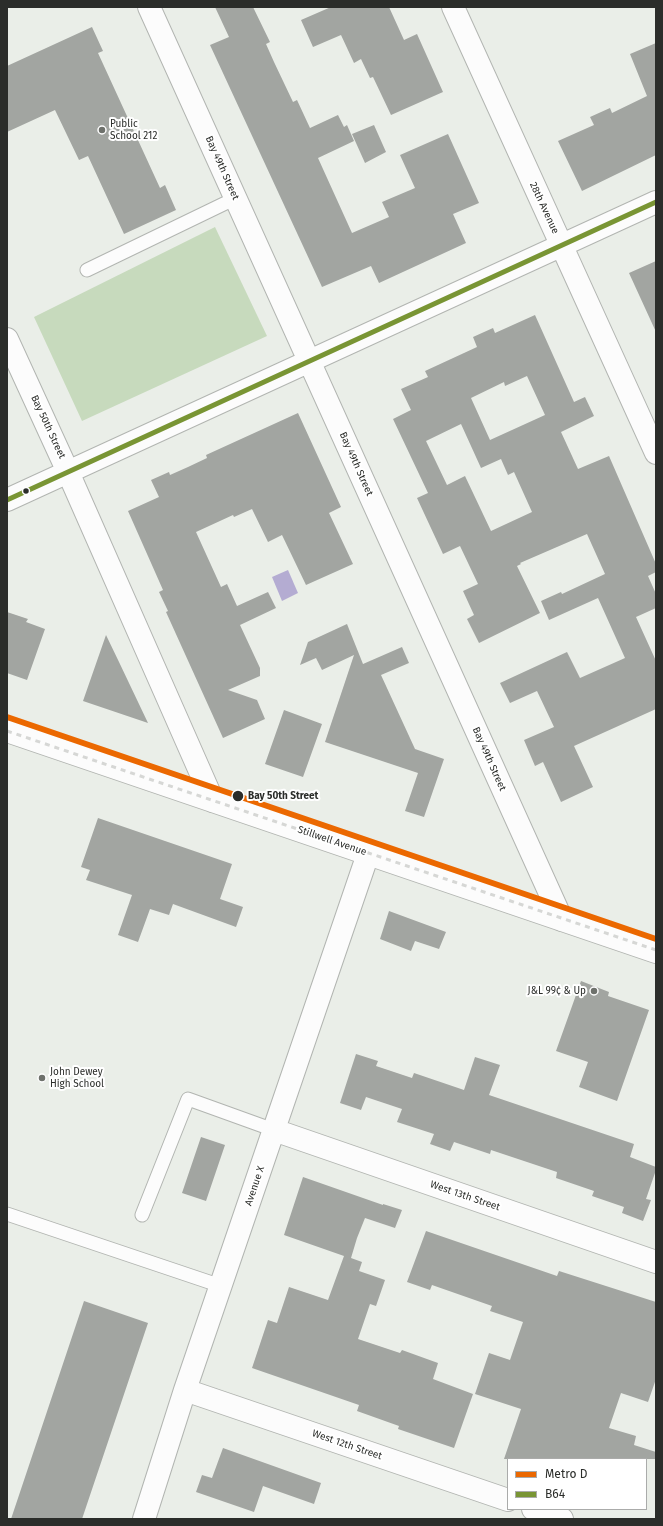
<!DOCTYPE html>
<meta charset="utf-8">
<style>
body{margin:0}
#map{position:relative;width:663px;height:1526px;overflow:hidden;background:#eaeee8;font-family:"Fira Sans",sans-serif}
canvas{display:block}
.frame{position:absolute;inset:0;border:8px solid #2b2d2a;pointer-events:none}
.legend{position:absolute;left:507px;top:1458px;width:140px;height:52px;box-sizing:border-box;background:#fff;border:1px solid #aaabaa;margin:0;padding:5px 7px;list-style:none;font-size:12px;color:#2b2d2a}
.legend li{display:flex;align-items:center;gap:8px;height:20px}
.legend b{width:20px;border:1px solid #aaabaa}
</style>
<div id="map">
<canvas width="663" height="1526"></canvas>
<div class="frame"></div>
<ul class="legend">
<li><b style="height:5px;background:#eb6800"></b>Metro D</li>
<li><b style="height:5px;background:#799534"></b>B64</li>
</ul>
</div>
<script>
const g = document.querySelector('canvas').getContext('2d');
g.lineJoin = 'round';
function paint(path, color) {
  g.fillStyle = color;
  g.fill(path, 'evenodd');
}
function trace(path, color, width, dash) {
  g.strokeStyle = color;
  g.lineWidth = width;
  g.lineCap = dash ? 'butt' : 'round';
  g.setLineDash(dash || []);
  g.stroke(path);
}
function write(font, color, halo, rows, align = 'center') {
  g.font = font + ' "Fira Sans",sans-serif';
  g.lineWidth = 4;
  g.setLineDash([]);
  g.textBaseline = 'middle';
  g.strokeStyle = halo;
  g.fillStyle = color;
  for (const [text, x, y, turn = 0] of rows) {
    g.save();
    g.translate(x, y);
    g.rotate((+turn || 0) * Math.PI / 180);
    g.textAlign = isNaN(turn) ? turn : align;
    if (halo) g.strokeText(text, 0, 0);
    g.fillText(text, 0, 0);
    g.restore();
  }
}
const green = new Path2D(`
 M 215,227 L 267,336 L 82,421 L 34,317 Z`);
const water = new Path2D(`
 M 288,570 L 298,593 L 282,601 L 272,577 Z`);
const building = new Path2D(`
 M 215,7 L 253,7 L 270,42 L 266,44 L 274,62 L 293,102 L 297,100 L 310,128 L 338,115 L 344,127 L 347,125 L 354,141 L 318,158 L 352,233 L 389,217 L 382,202 L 415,188 L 400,155 L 448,134 L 479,203 L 453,214 L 466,243 L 379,283 L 371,266 L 322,287 L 210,45 L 229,37 Z
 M 331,7 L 389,7 L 404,40 L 417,34 L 443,92 L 391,115 L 373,77 L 370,78 L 361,59 L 354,63 L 341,35 L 313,47 L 301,20 Z
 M 92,27 L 103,51 L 98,53 L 160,188 L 165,185 L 176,210 L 124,234 L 88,156 L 79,160 L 55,110 L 7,132 L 7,66 Z
 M 656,43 L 656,155 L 582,191 L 558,141 L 594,125 L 590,117 L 610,108 L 612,113 L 647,96 L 630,54 Z
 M 374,125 L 386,152 L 365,163 L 352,134 Z
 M 656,261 L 656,332 L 629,273 Z
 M 535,315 L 574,402 L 585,397 L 594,416 L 561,432 L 578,469 L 609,456 L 656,564 L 656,572 L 648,576 L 656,594 L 656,608 L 636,617 L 656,661 L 656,709 L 574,746 L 593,787 L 561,802 L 543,762 L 535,766 L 524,740 L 554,727 L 537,691 L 510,703 L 500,683 L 567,652 L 580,678 L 625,658 L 598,598 L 549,620 L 541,601 L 561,592 L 562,594 L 605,574 L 587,534 L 520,563 L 521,564 L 517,566 L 540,613 L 479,643 L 467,619 L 474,615 L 463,591 L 478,584 L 460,546 L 443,554 L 417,498 L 428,493 L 393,419 L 411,410 L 401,389 L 428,377 L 425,371 L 477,347 L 473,337 L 493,328 L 495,333 ZM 527,376 L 545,415 L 490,440 L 471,398 L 504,382 L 505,386 ZM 461,424 L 481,468 L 501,459 L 508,475 L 514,472 L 532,512 L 491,531 L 465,476 L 447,485 L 426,441 Z
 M 298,413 L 341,507 L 329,513 L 353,564 L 306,585 L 282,535 L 268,542 L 252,509 L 234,517 L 233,515 L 196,532 L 221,587 L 227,584 L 237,606 L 268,592 L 276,608 L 240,625 L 260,668 L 260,676 L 228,690 L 257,700 L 265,719 L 223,738 L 166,612 L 168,611 L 159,592 L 163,590 L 128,511 L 159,497 L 151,480 L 169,472 L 170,475 L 188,467 L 207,458 L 206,455 Z
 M 7,612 L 28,619 L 26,622 L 45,629 L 27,680 L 7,673 Z
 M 347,624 L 363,664 L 402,647 L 409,663 L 381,675 L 415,749 L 444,759 L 424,817 L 405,811 L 418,773 L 325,742 L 354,655 L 322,670 L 316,658 L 300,665 L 308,642 Z
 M 106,635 L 119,662 L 148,723 L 83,701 Z
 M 284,710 L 322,724 L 303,777 L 265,764 Z
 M 98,818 L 232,864 L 220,899 L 243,907 L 236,927 L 173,904 L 169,915 L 150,909 L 138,942 L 118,935 L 132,895 L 86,880 L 90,870 L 81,867 Z
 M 389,911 L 446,932 L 439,949 L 415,941 L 411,951 L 380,939 Z
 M 581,981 L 609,992 L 608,996 L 649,1010 L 617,1101 L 579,1087 L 588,1062 L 556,1051 Z
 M 356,1054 L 378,1061 L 376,1066 L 412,1078 L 414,1073 L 464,1090 L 475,1057 L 500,1065 L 489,1095 L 634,1144 L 630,1157 L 656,1167 L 656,1170 L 646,1199 L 651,1200 L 643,1221 L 622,1213 L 624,1207 L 592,1196 L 594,1191 L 556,1178 L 557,1172 L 491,1150 L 490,1154 L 454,1142 L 450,1151 L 430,1144 L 434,1134 L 397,1122 L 402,1109 L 366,1097 L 361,1110 L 340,1103 Z
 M 201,1137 L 225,1145 L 206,1201 L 182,1193 Z
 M 303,1177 L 383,1205 L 383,1204 L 402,1210 L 395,1228 L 365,1218 L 357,1238 L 351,1258 L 362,1262 L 359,1271 L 385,1280 L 376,1306 L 370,1304 L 358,1339 L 400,1353 L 402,1350 L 438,1363 L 433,1379 L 473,1394 L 454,1448 L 398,1429 L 399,1426 L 357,1411 L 359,1405 L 252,1368 L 268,1320 L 277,1323 L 289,1287 L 328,1300 L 344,1256 L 284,1235 Z
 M 426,1231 L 557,1276 L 559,1271 L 656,1302 L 656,1379 L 648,1402 L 621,1393 L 609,1428 L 636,1436 L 634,1445 L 656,1452 L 656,1459 L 504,1459 L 521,1409 L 475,1394 L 489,1353 L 510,1360 L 523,1322 L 490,1311 L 492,1306 L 432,1285 L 430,1290 L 407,1282 Z
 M 84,1301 L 148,1323 L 82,1519 L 11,1519 Z
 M 223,1448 L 321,1483 L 314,1504 L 263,1486 L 254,1512 L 196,1492 L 202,1475 L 212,1478 Z`);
const service = new Path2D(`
 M 87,270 L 236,198
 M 7,1214 L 221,1286
 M 142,1215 L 188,1099 L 274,1130`);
const minor = new Path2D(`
 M 149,7 L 562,920
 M 453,7 L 656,453
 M 7,339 L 68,472 L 213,801
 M 7,500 L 656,202
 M 274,1130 L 656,1262
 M 185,1390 L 508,1500
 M 533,1509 L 562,1519
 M 144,1519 L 185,1390 L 368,854`);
const secondary = new Path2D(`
 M 7,731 L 656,952`);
const rail = new Path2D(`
 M 7,731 L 656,950`);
const bus1 = new Path2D(`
 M 7,500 L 656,202`);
const metro1 = new Path2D(`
 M 7,717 L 656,939`);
const markers = [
 [102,130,4,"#6e716c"],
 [26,491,3.5,"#2b2d2a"],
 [238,796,6,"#2b2d2a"],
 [594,991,4,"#6e716c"],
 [42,1078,4,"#6e716c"]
];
const poiNames = [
 ["Public",110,124],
 ["School 212",110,136],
 ["J&L 99¢ & Up",586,991,"right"],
 ["John Dewey",50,1072],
 ["High School",50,1084]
];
const streetNames = [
 ["Bay 49th Street",222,168,66],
 ["28th Avenue",544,208,65],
 ["Bay 50th Street",48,427,65],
 ["Bay 49th Street",356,464,66],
 ["Bay 49th Street",489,759,66],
 ["Stillwell Avenue",332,841,19],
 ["Avenue X",255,1186,-71],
 ["West 13th Street",465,1196,19],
 ["West 12th Street",347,1445,19]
];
const stopNames = [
 ["Bay 50th Street",248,796]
];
paint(green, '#c7dabd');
paint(water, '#b4acd2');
paint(building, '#a2a5a1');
trace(service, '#b2b5b1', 15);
trace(minor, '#b2b5b1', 24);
trace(secondary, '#b2b5b1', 24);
trace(service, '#fcfcfc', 13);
trace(minor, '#fcfcfc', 22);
trace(secondary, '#fcfcfc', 22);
trace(rail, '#d6d7d5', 3, [5, 5]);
trace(bus1, '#799534', 5);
trace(metro1, '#eb6800', 6);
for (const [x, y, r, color] of markers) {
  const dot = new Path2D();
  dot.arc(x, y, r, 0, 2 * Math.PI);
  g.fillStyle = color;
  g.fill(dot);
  trace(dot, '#fff', 1.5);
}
write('10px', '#2b2d2a', '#fff', poiNames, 'left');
write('10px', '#2b2d2a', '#fff', streetNames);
write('bold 10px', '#2b2d2a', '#fff', stopNames, 'left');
</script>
